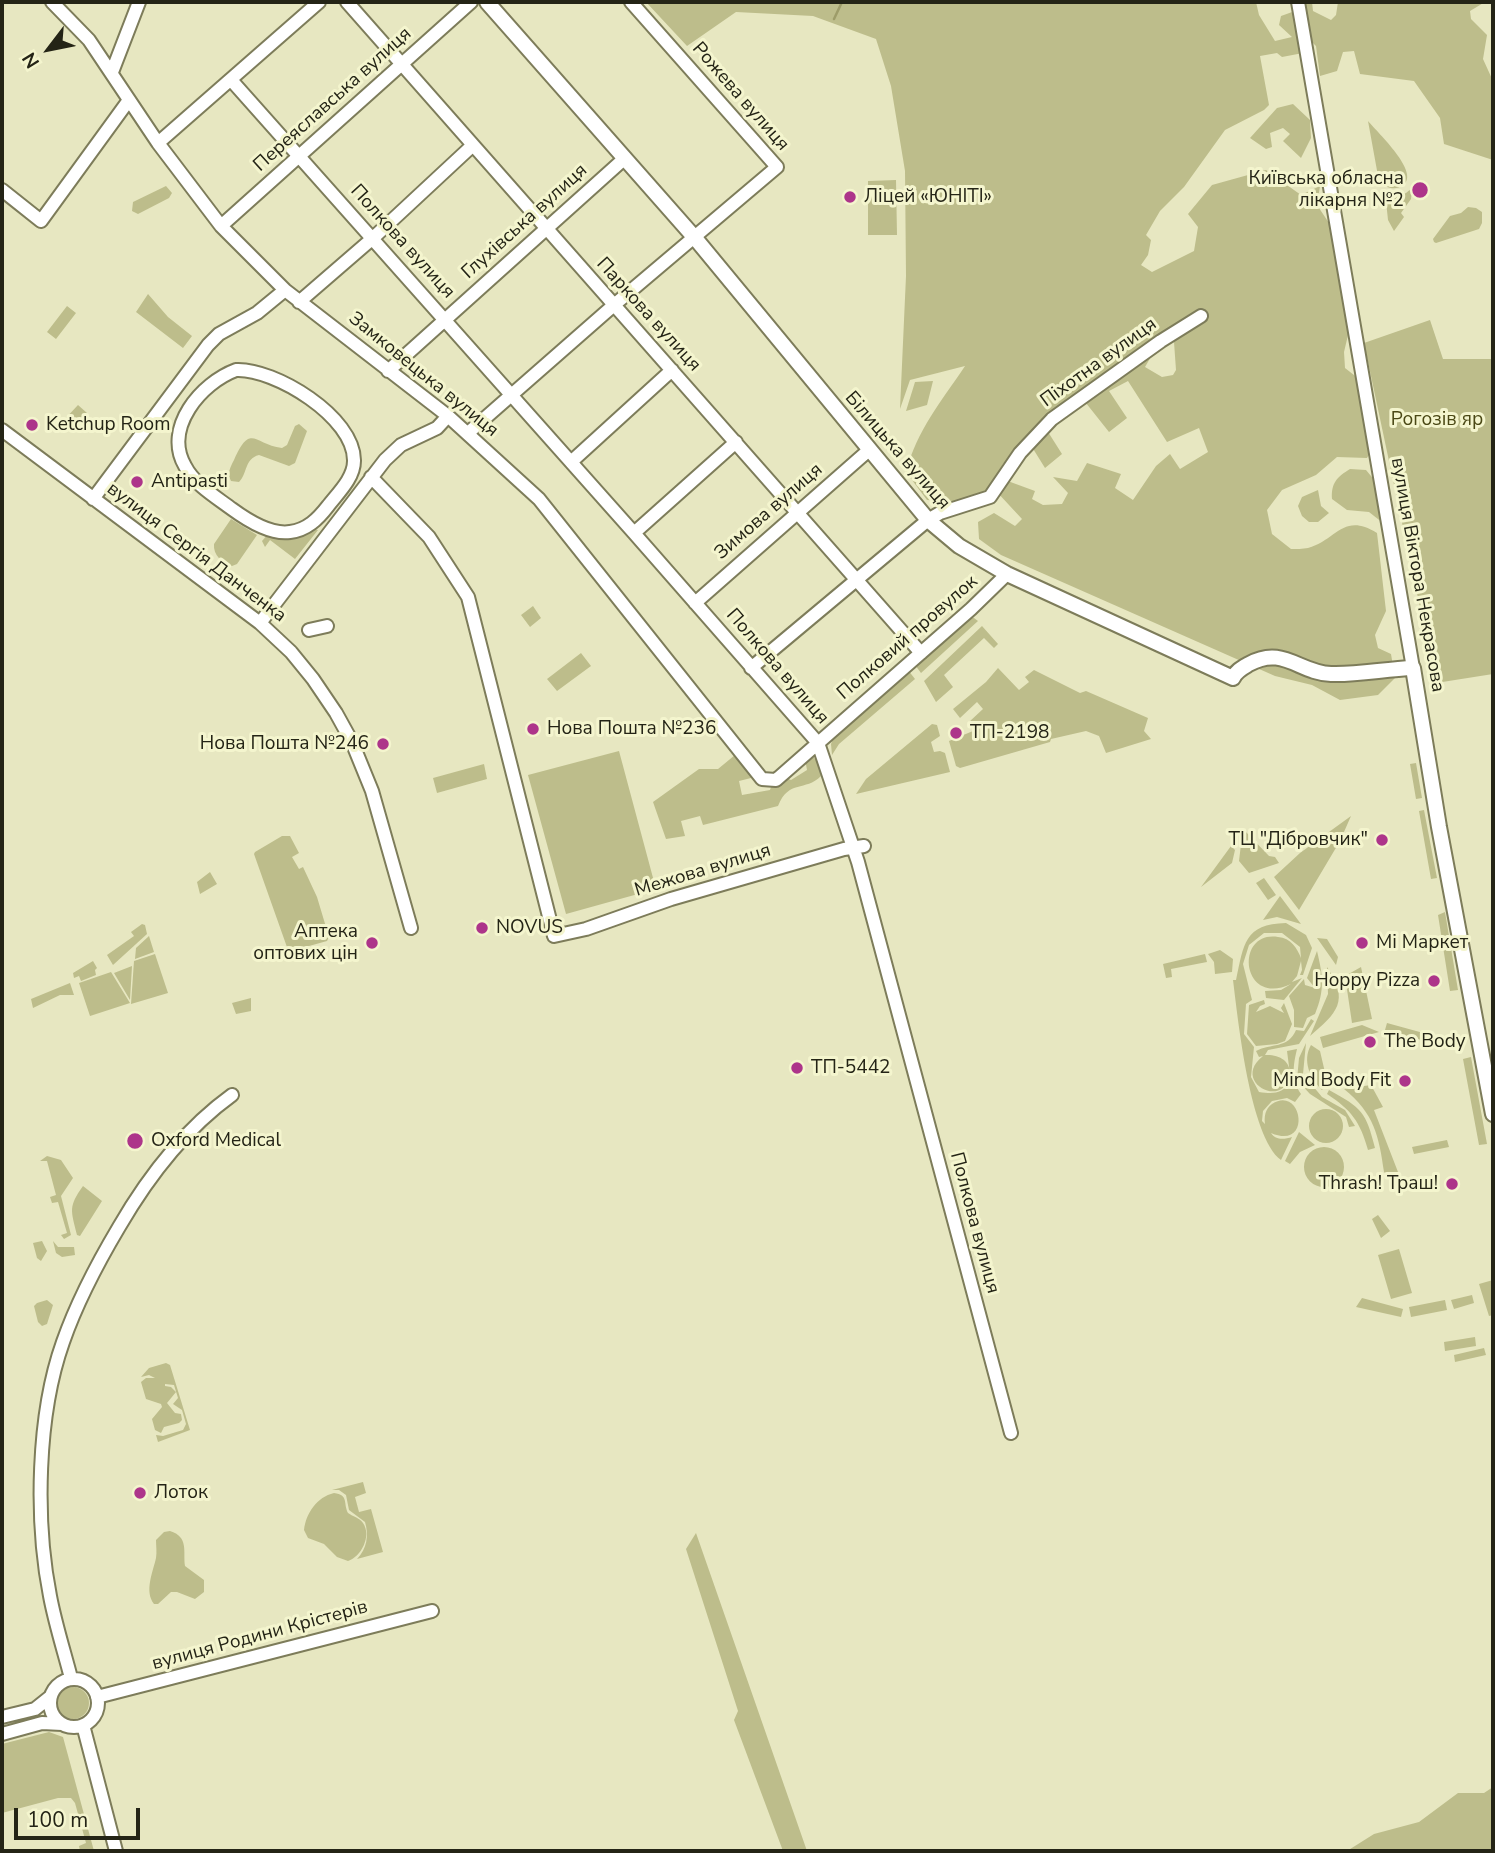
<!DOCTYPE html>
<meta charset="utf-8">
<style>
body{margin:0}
#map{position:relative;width:1495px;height:1853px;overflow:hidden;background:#e7e7c1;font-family:"Nunito Sans",sans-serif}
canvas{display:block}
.frame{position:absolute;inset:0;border:4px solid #242416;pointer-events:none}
.north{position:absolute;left:14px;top:14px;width:70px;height:70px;-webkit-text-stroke:5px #f4f5ce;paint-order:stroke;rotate:238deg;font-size:19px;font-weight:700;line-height:28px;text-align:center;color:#242416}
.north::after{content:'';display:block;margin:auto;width:24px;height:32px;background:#242416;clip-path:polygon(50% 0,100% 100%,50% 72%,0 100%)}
.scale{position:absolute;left:14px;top:1808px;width:126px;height:32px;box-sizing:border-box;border:4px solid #242416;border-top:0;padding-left:9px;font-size:21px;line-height:24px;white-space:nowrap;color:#242416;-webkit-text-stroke:5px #f4f5ce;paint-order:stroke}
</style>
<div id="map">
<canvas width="1495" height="1853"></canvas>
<div class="frame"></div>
<div class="north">N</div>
<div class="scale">100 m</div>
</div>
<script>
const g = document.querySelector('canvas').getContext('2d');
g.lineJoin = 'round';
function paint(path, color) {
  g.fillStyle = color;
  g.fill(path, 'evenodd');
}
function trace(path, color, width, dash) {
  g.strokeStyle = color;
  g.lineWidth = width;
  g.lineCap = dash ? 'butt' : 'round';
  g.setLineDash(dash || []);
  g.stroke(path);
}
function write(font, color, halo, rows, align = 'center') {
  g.font = font + ' "Nunito Sans",sans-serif';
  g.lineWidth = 6;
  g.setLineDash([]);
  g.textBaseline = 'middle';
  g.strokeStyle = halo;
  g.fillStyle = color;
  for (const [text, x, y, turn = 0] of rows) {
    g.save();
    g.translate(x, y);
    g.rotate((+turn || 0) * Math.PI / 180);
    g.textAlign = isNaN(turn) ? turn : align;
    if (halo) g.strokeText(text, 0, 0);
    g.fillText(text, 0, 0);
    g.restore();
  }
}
const green = new Path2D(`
 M 646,2 L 1256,2 L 1259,15 L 1275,41 L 1292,37 L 1279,25 L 1281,16 L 1295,11 L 1303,53 L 1282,57 L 1277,53 L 1260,56 L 1269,105 L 1264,110 L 1225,130 L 1184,187 L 1160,211 L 1146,235 L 1151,240 L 1148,255 L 1141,265 L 1152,272 L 1194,251 L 1198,227 L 1188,214 L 1212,185 L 1266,170 L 1301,195 L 1320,186 L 1317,205 L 1331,226 L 1349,331 L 1344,352 L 1345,368 L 1359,379 L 1371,451 L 1367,458 L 1337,457 L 1316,475 L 1282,490 L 1267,510 L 1272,534 L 1291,549 C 1296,549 1303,549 1308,548 C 1337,540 1343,512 1377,533 L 1386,611 L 1375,635 L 1378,648 L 1391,654 L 1395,678 L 1378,695 L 1340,700 L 1312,685 L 1275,676 L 1001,555 L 979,539 L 978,522 L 994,513 L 1015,526 L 1022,519 L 996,491 L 1005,480 L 1035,491 L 1032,499 L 1043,505 L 1062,504 L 1068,493 L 1053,477 L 1077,481 L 1087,463 L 1121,474 L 1115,488 L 1133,500 L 1156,466 L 1170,454 L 1180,469 L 1208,452 L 1199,428 L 1167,442 L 1128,381 L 1109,391 L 1127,418 L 1109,432 L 1078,393 L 1043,424 L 1062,454 L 1045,468 L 1027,439 L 1003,464 L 987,492 L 964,502 L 927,500 L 906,472 C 917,430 941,402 965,366 L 910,380 L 900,409 L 906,276 L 905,171 L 891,86 L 876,39 L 813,16 L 736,12 L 687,46 ZM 1174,342 L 1176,370 L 1173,375 L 1162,377 L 1145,367 L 1155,350 Z
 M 1303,2 L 1312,2 L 1313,11 L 1331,20 L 1336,15 L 1338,2 L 1485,2 L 1470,11 L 1471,19 L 1487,35 L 1483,59 L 1493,81 L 1493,160 L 1444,144 L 1440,118 L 1414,81 L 1360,74 L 1354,51 L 1343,52 L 1337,71 L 1320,76 L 1316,46 L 1309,39 Z
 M 1293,104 L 1310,120 L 1311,138 L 1301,158 L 1283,141 L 1290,134 L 1283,128 L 1270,133 L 1272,147 L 1266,149 L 1250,138 L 1277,108 Z
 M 1368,121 C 1378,133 1421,173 1403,185 C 1398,189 1393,189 1387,187 L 1378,176 Z
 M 896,180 L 897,235 L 868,235 L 868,181 Z
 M 166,186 L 172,193 L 169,198 L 138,214 L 132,211 L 133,202 Z
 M 1412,188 L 1411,199 L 1401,213 L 1404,217 L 1394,231 L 1388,220 L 1386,201 L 1406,193 Z
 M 1468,207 L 1476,208 L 1482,212 L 1482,223 L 1479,229 L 1436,243 L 1434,242 L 1433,239 L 1450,216 L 1461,213 Z
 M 148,294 L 168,317 L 192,336 L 183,348 L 136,312 Z
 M 67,306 L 76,313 L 56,339 L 47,332 Z
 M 1430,320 L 1443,359 L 1493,359 L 1493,674 L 1436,683 L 1364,343 Z
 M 933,381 L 927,405 L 906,411 L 915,382 Z
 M 78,405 L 87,413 L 73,426 L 69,427 L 63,421 Z
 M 299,424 L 307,431 L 295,463 L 289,466 L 259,455 C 244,459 248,473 239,482 L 231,481 C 227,473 230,468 234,460 C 251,422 254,445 282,448 L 287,445 L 295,426 Z
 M 1350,469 L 1366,470 L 1376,482 L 1383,523 L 1369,512 L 1347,510 L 1332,499 C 1331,483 1337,477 1350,469 Z
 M 1318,490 L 1321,506 L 1329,513 L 1318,522 L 1309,522 L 1302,516 L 1298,506 L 1302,497 Z
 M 231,519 L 257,535 L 237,564 L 232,566 C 222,563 213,555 214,544 Z
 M 311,528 L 318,530 L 295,559 L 270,540 L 265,547 L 262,541 L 269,533 C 286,540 295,537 311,528 Z
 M 533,606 L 541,618 L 530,627 L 521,615 Z
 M 970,615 L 978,621 L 921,673 L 915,665 Z
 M 982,626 L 998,644 L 994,648 L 984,638 L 944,675 L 953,687 L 936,702 L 924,681 Z
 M 581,653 L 591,666 L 557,691 L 547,679 Z
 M 998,668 L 1019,690 L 1029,682 L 1025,677 L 1034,670 L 1080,693 L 1086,691 L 1148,718 L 1144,731 L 1151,739 L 1106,753 L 1099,736 L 1086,731 L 1051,739 L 1050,742 L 960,768 L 956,766 L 949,741 L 973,731 L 969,722 L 983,709 L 977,702 L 960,718 L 953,709 L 986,682 Z
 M 908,670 L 915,679 L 839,744 L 832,755 L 831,744 L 834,736 Z
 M 932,724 L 937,725 L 940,736 L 931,742 L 934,752 L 940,751 L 945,753 L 950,772 L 856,794 L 866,779 Z
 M 619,751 L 656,889 L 566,914 L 528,775 Z
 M 735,755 L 755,777 L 739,781 L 742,795 L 770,790 L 771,787 L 784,777 L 791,780 L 807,770 L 805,759 L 811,756 L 817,760 L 821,776 C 805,792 789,779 778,806 L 703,825 L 700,816 L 681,821 L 685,836 L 666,839 L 653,802 L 699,769 L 718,769 Z
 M 1416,763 L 1422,798 L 1416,799 L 1410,764 Z
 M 484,764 L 487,779 L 437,793 L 433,778 Z
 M 1424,810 L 1437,878 L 1431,879 L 1419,811 Z
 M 1351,816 L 1340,841 L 1299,910 L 1274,877 L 1300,853 Z
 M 1245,831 L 1269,856 L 1275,857 L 1279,863 L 1249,873 L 1239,861 L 1242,836 Z
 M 282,836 L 290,836 L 299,853 L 292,857 L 299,869 L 303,867 L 317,897 L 329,937 L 327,941 L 291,951 L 288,950 L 254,854 L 255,852 Z
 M 1231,846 L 1235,850 L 1232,863 L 1201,887 Z
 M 210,872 L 217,884 L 200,894 L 197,882 Z
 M 1264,878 L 1276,895 L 1268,900 L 1256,883 Z
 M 1280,896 L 1301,924 L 1277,917 L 1263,920 Z
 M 1445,912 L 1458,990 L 1450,991 L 1438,915 Z
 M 1286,923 L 1306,935 L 1312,948 L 1303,975 L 1300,975 L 1302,970 L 1301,961 L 1297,976 L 1292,982 L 1302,978 L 1284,1000 L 1266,998 L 1265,991 L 1281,990 L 1291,984 C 1241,1008 1234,930 1278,937 C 1291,938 1297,948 1301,958 L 1300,947 L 1282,933 L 1264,933 L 1249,945 L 1243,964 L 1252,1000 L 1246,1004 L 1244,1034 L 1254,1047 L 1251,1077 L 1259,1092 C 1274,1094 1281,1094 1291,1082 L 1287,1051 L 1297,1049 C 1293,1066 1291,1079 1301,1094 L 1295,1102 L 1287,1098 L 1272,1101 L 1263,1111 L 1262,1121 L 1265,1124 C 1264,1117 1265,1109 1272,1104 C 1302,1084 1313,1151 1271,1133 C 1276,1141 1285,1139 1292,1137 L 1281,1160 C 1250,1137 1238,1020 1233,980 L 1236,980 C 1244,944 1244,924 1286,923 Z
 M 142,924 L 145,925 L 147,934 L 113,965 L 107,955 L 134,936 L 131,932 Z
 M 149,936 L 154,952 L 135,959 L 136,948 Z
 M 1317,938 L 1327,939 L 1338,957 L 1336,965 Z
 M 1220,950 L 1233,959 L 1232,972 L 1215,974 L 1214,962 L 1208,954 Z
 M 1317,951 C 1323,976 1325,990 1315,1014 L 1307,1018 L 1303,1028 L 1294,1027 L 1294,1010 L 1289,996 L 1304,979 L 1305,985 L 1315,988 L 1307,978 Z
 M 155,954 L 168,993 L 131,1004 L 134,961 Z
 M 1205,954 L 1207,962 L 1171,969 L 1172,977 L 1166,978 L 1163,964 Z
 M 93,961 L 97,968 L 95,970 L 96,975 L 81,981 L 79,976 L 74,978 L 73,973 Z
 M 132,966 L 130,1000 L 114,973 Z
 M 1327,967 C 1350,1001 1337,1013 1310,1036 L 1328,994 Z
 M 1361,967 L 1372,1019 L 1352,1023 L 1345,976 Z
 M 111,972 L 130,1003 L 90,1016 L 79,983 Z
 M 70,983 L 74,995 L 60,995 L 33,1008 L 31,999 Z
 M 251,998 L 251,1011 L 236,1014 L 232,1003 Z
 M 1264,1000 L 1265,1004 L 1260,1006 L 1256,1012 L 1270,1006 L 1284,1013 L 1281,1008 L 1284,1003 L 1292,1024 L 1285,1041 L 1277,1044 L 1256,1046 L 1247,1034 L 1249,1005 Z
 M 1311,1019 L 1314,1021 L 1299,1044 L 1268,1050 L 1265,1055 C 1277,1054 1293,1060 1289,1077 C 1282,1109 1231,1081 1263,1056 L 1259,1057 L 1256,1051 C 1271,1043 1288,1049 1296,1030 L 1304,1031 Z
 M 1387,1023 L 1427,1034 L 1425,1041 L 1385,1030 Z
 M 1362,1025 L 1379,1032 L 1323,1048 L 1320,1037 Z
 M 1306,1043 L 1303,1074 L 1322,1097 L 1345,1110 L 1355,1126 L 1349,1127 L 1346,1117 L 1310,1094 L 1297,1080 L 1299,1058 Z
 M 1311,1045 L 1320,1051 L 1327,1081 L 1322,1090 C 1310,1078 1302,1061 1311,1045 Z
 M 1471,1057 L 1487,1144 L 1479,1145 L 1463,1059 Z
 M 1371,1085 L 1383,1107 L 1374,1110 L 1398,1172 L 1388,1176 L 1384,1172 C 1379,1136 1374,1113 1344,1089 Z
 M 1329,1090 C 1362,1108 1366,1112 1375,1148 L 1368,1150 C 1360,1121 1351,1110 1327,1094 Z
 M1309 1126a17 17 0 1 1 34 0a17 17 0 1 1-34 0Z
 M 1299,1132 L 1315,1145 L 1300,1152 L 1290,1164 L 1285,1161 Z
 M 1447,1140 L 1449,1147 L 1414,1154 L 1412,1147 Z
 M1304 1167a20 20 0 1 1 40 0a20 20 0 1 1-40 0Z
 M 47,1156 L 61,1160 L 73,1178 L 61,1196 L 71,1235 L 64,1239 L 61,1235 L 67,1233 L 58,1202 L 52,1203 L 50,1197 L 56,1195 L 47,1161 L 40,1161 Z
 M 83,1186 L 102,1201 L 80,1236 L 77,1235 C 71,1210 68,1207 83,1186 Z
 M 1378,1215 L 1390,1231 L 1381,1238 L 1372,1219 Z
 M 42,1241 L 47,1251 L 41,1261 L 37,1258 L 33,1243 Z
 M 53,1241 L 58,1247 L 74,1247 L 75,1255 L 62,1257 L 56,1253 Z
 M 1399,1249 L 1412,1293 L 1391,1299 L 1378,1255 Z
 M 1493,1280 L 1493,1315 L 1489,1316 L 1479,1284 Z
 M 1472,1295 L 1474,1303 L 1454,1309 L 1451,1300 Z
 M 1362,1298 L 1403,1309 L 1401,1317 L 1356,1307 Z
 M 47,1300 L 53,1305 L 47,1324 L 42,1326 L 38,1322 L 34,1306 L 37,1303 Z
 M 1445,1300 L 1447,1310 L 1411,1317 L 1409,1307 Z
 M 1475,1337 L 1476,1346 L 1445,1351 L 1444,1342 Z
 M 1484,1348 L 1486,1355 L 1455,1362 L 1454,1355 Z
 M 166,1363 L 170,1365 L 190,1430 L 158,1442 L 156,1435 L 163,1436 L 183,1430 L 186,1424 L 182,1410 L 173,1404 L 178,1398 L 174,1385 L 165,1384 L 165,1386 L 171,1387 L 176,1392 L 167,1403 L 175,1413 L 181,1414 L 182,1420 L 179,1423 L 164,1427 L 161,1433 L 155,1430 L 152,1419 L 162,1407 L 161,1404 L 146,1399 L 141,1382 L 146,1378 L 155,1378 L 149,1375 L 141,1377 L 149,1368 Z
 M 363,1482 L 366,1493 L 355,1497 L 359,1512 L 371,1509 L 383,1552 L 357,1559 C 367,1549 369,1535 365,1522 L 349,1510 L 346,1495 L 339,1490 L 332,1490 Z
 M 334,1493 C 349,1495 343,1503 348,1513 C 352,1516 360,1518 363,1523 C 372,1536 361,1557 348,1561 L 337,1557 L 324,1544 L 308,1538 L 304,1530 C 306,1513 317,1497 334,1493 Z
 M 170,1531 C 189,1537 183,1551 185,1566 L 204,1580 L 204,1592 L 195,1599 L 177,1592 L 171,1592 L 158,1604 L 154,1604 C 144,1591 153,1572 156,1558 C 157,1552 156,1546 156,1540 L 164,1532 Z
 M 696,1533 L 807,1851 L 783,1851 L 734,1720 L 738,1711 L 686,1549 Z
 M57 1703a16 16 0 1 1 32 0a16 16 0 1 1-32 0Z
 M 49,1732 L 63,1737 L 94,1851 L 80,1851 L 79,1846 L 86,1843 L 75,1803 L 71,1798 L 58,1798 L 2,1813 L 2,1744 Z
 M 1493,1787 L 1493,1851 L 1347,1851 L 1374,1834 L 1419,1822 L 1458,1793 L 1484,1793 Z`);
const stream = new Path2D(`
 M 834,19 L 842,2`);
const minor = new Path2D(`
 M 52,2 L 89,40 L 158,143 L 221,226 L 285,290 L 448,416 L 539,499 L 762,779 L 776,780 L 971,609 L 1007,574
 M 347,2 L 921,653
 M 1298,2 L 1413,668
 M 112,72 L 139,2
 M 232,81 L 634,533 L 818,743 L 858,862 L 1011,1433
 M 158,143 L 319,2
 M 2,190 L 41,221 L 129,100
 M 221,226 L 471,2
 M 299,302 L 373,238 L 473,145
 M 236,370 C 274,368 355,417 354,461 C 354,478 338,493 328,506 C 318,519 307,530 290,532 C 270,535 247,520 232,509 C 216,497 194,484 185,466 C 163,428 201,383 236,370 Z
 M 388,371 L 625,158
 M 2,430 L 260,623 L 291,652 L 313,679 L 336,713 L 352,742 L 372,791 L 411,928
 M 468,433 L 614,305 L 777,167 L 631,2
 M 571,462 L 672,370
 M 371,477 L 429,537 L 468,597 L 554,936 L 586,929 L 671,899 L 844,849 L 864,846
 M 93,499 L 208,345 L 219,334 L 257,313 L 285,290
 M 634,533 L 736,442
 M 695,603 L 869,450
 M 260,623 L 385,460 L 401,445 L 437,428 L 448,416
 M 309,630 L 327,626
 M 751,668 L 928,520 L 940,513 L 990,497 L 1020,453 L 1052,419 L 1161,341 L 1201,316
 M 71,1678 C 64,1651 55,1623 50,1596 C 35,1520 37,1415 63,1342 C 77,1302 97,1264 119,1227 C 148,1177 185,1129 232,1095
 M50 1703a24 24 0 1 1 48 0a24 24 0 1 1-48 0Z
 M 97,1697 L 432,1611
 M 2,1717 L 35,1709 L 50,1697
 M 83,1725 L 116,1851
 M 2,1734 L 42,1723 L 62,1724`);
const major = new Path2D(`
 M 487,2 L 695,238 L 928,520 L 959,546 L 1007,574 L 1233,678 C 1236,671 1242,668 1249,664 C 1283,645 1299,673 1331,674 C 1358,675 1385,669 1413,668 L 1439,827 L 1493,1114`);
const markers = [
 [1420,190,9,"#ad358a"],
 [850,197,7,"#ad358a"],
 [32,425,7,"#ad358a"],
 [137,482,7,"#ad358a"],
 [533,729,7,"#ad358a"],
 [956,733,7,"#ad358a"],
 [383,744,7,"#ad358a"],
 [1382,840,7,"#ad358a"],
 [482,928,7,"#ad358a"],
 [372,943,7,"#ad358a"],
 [1362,943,7,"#ad358a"],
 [1434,981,7,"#ad358a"],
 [1370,1042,7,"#ad358a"],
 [797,1068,7,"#ad358a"],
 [1405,1081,7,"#ad358a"],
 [135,1141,9,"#ad358a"],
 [1452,1184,7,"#ad358a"],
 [140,1493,7,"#ad358a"]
];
const streetNames = [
 ["Рожева вулиця",740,97,49],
 ["Переяславська вулиця",333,100,-42],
 ["Глухівська вулиця",525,222,-42],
 ["Полкова вулиця",402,242,48],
 ["Паркова вулиця",648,315,48],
 ["Піхотна вулиця",1099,363,-36],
 ["Замковецька вулиця",423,375,39],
 ["Білицька вулиця",897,451,49],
 ["Зимова вулиця",769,512,-41],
 ["вулиця Сергія Данченка",196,553,37],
 ["вулиця Віктора Некрасова",1417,575,80],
 ["Полковий провулок",908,638,-41],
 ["Полкова вулиця",777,667,49],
 ["Межова вулиця",703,871,-17],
 ["Полкова вулиця",974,1223,75],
 ["вулиця Родини Крістерів",260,1636,-15]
];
const poiNames = [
 ["Київська обласна",1404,179,"right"],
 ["лікарня №2",1404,201,"right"],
 ["Ліцей «ЮНІТІ»",864,197],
 ["Ketchup Room",46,425],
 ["Antipasti",151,482],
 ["Нова Пошта №236",547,729],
 ["ТП-2198",970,733],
 ["Нова Пошта №246",369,744,"right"],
 ["ТЦ \"Дібровчик\"",1368,840,"right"],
 ["NOVUS",496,928],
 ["Аптека",358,932,"right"],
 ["оптових цін",358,954,"right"],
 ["Мі Маркет",1376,943],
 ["Hoppy Pizza",1420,981,"right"],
 ["The Body",1384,1042],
 ["ТП-5442",811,1068],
 ["Mind Body Fit",1391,1081,"right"],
 ["Oxford Medical",151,1141],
 ["Thrash! Траш!",1438,1184,"right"],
 ["Лоток",154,1493]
];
const parkNames = [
 ["Рогозів яр",1437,420]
];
paint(green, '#bdbd8b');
trace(stream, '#9d9c69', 2.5);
trace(minor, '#7d7c5a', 16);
trace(major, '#7d7c5a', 18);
trace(minor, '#fff', 12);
trace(major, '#fff', 14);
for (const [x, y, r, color] of markers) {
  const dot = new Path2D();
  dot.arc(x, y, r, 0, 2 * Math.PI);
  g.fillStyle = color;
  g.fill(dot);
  trace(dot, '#f4f5ce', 2.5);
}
write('19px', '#242416', '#f4f5ce', streetNames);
write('19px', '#242416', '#f4f5ce', poiNames, 'left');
write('19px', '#4a4815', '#f4f5ce', parkNames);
</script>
